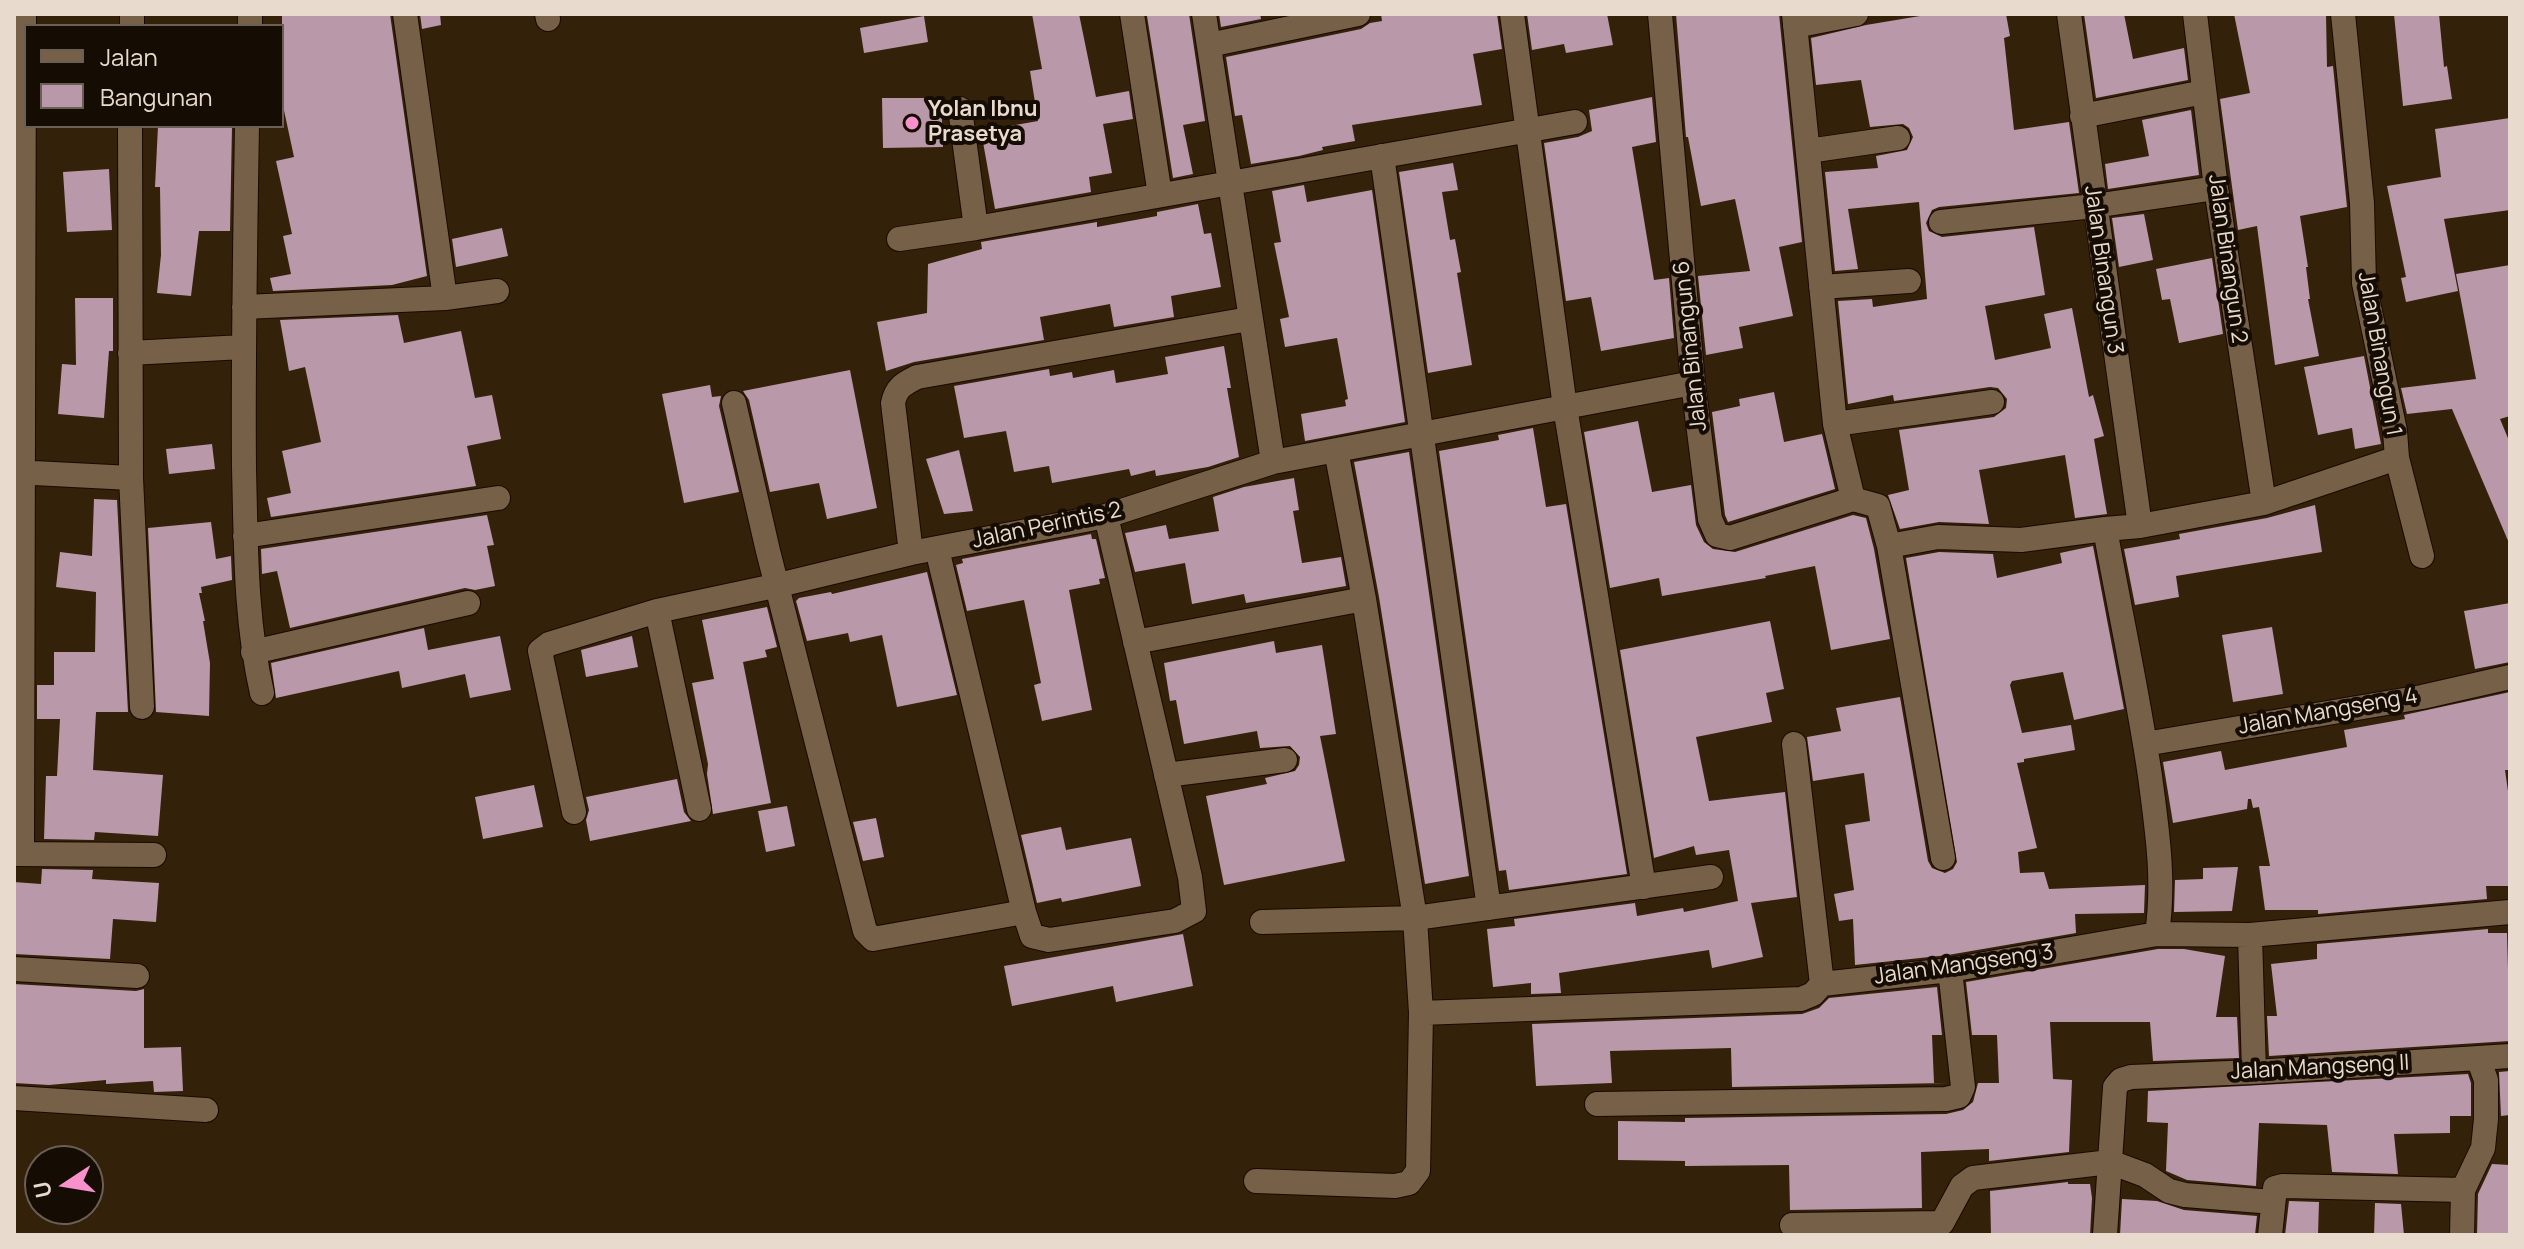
<!DOCTYPE html>
<style>
body{margin:0}
#map{position:relative;width:2524px;height:1249px;overflow:hidden;background:#332109;font-family:Manrope,sans-serif}
canvas{display:block}
.frame{position:absolute;inset:0;border:16px solid #e8dbce;pointer-events:none}
.legend{position:absolute;left:24px;top:24px;width:260px;height:104px;box-sizing:border-box;background:#150c04;border:2px solid #695f55;margin:0;padding:10px 14px;list-style:none;font-size:24px;color:#e8dbce}
.legend li{display:flex;align-items:center;gap:16px;height:40px}
.legend b{width:40px;border:2px solid #695f55}
.north{position:absolute;left:24px;top:1145px;width:80px;height:80px;box-sizing:border-box;background:#150c04;border:2px solid #695f55;border-radius:50%;rotate:258deg;font-size:22px;font-weight:700;line-height:32px;text-align:center;color:#e8dbce}
.north::after{content:'';display:block;margin:auto;width:28px;height:36px;background:#f890cb;clip-path:polygon(50% 0,100% 100%,50% 72%,0 100%)}
</style>
<div id="map">
<canvas width="2524" height="1249"></canvas>
<div class="frame"></div>
<ul class="legend">
<li><b style="height:10px;background:#766048"></b>Jalan</li>
<li><b style="height:22px;background:#b998aa"></b>Bangunan</li>
</ul>
<div class="north">U</div>
</div>
<script>
const g = document.querySelector('canvas').getContext('2d');
g.lineJoin = 'round';
function paint(path, color) {
  g.fillStyle = color;
  g.fill(path, 'evenodd');
}
function trace(path, color, width, dash) {
  g.strokeStyle = color;
  g.lineWidth = width;
  g.lineCap = dash ? 'butt' : 'round';
  g.setLineDash(dash || []);
  g.stroke(path);
}
function write(font, color, halo, rows, align = 'center') {
  g.font = font + ' Manrope,sans-serif';
  g.lineWidth = 8;
  g.setLineDash([]);
  g.textBaseline = 'middle';
  g.strokeStyle = halo;
  g.fillStyle = color;
  for (const [text, x, y, turn = 0] of rows) {
    g.save();
    g.translate(x, y);
    g.rotate((+turn || 0) * Math.PI / 180);
    g.textAlign = isNaN(turn) ? turn : align;
    if (halo) g.strokeText(text, 0, 0);
    g.fillText(text, 0, 0);
    g.restore();
  }
}
const building = new Path2D(`
 M 282,14 L 390,14 L 427,276 L 392,285 L 273,291 L 270,278 L 291,274 L 283,236 L 292,234 L 276,161 L 294,157 L 282,101 Z
 M 420,14 L 440,14 L 441,25 L 422,29 Z
 M 1032,14 L 1079,14 L 1096,97 L 1129,91 L 1133,119 L 1103,124 L 1112,173 L 1089,177 L 1091,192 L 995,209 L 981,131 L 1038,121 L 1030,71 L 1042,69 Z
 M 1157,14 L 1189,14 L 1205,121 L 1183,125 L 1193,174 L 1173,178 L 1147,16 Z
 M 1219,14 L 1260,14 L 1261,19 L 1221,27 Z
 M 1381,14 L 1497,14 L 1502,49 L 1473,54 L 1482,105 L 1352,125 L 1355,141 L 1322,147 L 1323,150 L 1299,156 L 1251,164 L 1242,115 L 1235,116 L 1226,57 L 1361,29 L 1370,23 L 1382,21 Z
 M 1527,14 L 1607,14 L 1613,45 L 1566,53 L 1564,44 L 1532,50 Z
 M 1676,14 L 1779,14 L 1802,242 L 1779,247 L 1793,316 L 1739,327 L 1743,348 L 1706,355 L 1698,276 L 1750,271 L 1735,199 L 1701,206 L 1688,137 L 1686,137 Z
 M 1932,14 L 2006,14 L 2010,36 L 2004,38 L 2014,130 L 2069,122 L 2079,193 L 1939,207 L 1932,210 L 1926,223 L 1929,231 L 1942,237 L 2034,227 L 2045,295 L 1985,306 L 1995,360 L 2051,348 L 2044,314 L 2072,308 L 2089,397 L 2093,395 L 2104,436 L 2094,439 L 2107,514 L 2075,518 L 2065,455 L 1979,470 L 1989,524 L 1939,522 L 1900,529 L 1888,495 L 1909,490 L 1899,430 L 1994,417 L 2006,408 L 2007,399 L 1998,388 L 1990,387 L 1894,401 L 1893,395 L 1848,404 L 1838,301 L 1872,299 L 1873,307 L 1927,299 L 1919,202 L 1848,209 L 1858,269 L 1835,271 L 1825,172 L 1878,168 L 1876,156 L 1907,150 L 1913,137 L 1909,128 L 1903,124 L 1870,127 L 1861,80 L 1816,85 L 1811,38 L 1866,25 Z
 M 2084,14 L 2124,14 L 2133,59 L 2184,48 L 2188,80 L 2096,98 Z
 M 2234,14 L 2326,14 L 2327,67 L 2333,66 L 2347,207 L 2300,216 L 2308,267 L 2306,267 L 2310,299 L 2308,299 L 2319,356 L 2275,365 L 2257,226 L 2238,230 L 2220,99 L 2250,93 Z
 M 2394,14 L 2439,14 L 2444,67 L 2447,66 L 2452,99 L 2403,106 Z
 M 924,16 L 928,42 L 864,53 L 860,28 Z
 M 1652,97 L 1656,142 L 1632,147 L 1654,280 L 1669,278 L 1674,338 L 1601,351 L 1591,297 L 1566,301 L 1544,143 L 1578,137 L 1592,131 L 1589,110 Z
 M 882,98 L 941,98 L 943,147 L 883,148 Z
 M 2191,110 L 2199,175 L 2108,189 L 2105,164 L 2149,156 L 2142,120 Z
 M 2510,118 L 2510,210 L 2444,219 L 2458,291 L 2406,302 L 2401,278 L 2406,277 L 2387,186 L 2441,177 L 2435,129 Z
 M 158,126 L 232,126 L 230,231 L 199,231 L 191,296 L 157,293 L 161,255 L 160,187 L 155,187 Z
 M 1453,163 L 1458,190 L 1442,192 L 1450,240 L 1455,239 L 1461,272 L 1457,273 L 1472,365 L 1428,373 L 1399,172 Z
 M 109,169 L 112,230 L 67,232 L 63,172 Z
 M 1304,185 L 1307,202 L 1372,190 L 1405,422 L 1305,441 L 1301,414 L 1346,406 L 1345,400 L 1348,399 L 1337,338 L 1285,347 L 1280,319 L 1289,317 L 1274,243 L 1281,242 L 1272,191 Z
 M 1198,204 L 1204,234 L 1211,233 L 1221,287 L 1171,296 L 1174,317 L 1114,327 L 1110,304 L 1040,317 L 1044,340 L 914,362 L 886,371 L 877,322 L 927,313 L 928,264 L 982,249 L 981,242 L 1097,222 L 1097,227 L 1157,216 L 1157,212 Z
 M 2144,214 L 2153,260 L 2119,267 L 2112,218 Z
 M 502,228 L 508,256 L 456,267 L 452,239 Z
 M 2212,258 L 2223,334 L 2179,343 L 2170,299 L 2162,300 L 2156,269 Z
 M 2510,265 L 2510,416 L 2500,419 L 2510,443 L 2509,543 L 2452,409 L 2407,414 L 2401,388 L 2476,379 L 2456,274 Z
 M 75,298 L 113,298 L 113,351 L 109,351 L 104,418 L 58,414 L 62,364 L 76,365 Z
 M 398,315 L 404,343 L 461,331 L 475,398 L 492,395 L 501,439 L 467,446 L 476,486 L 271,517 L 267,498 L 291,493 L 282,451 L 321,442 L 305,367 L 289,371 L 280,320 Z
 M 1224,346 L 1231,388 L 1227,388 L 1239,457 L 1208,467 L 1156,476 L 1155,470 L 1131,476 L 1129,469 L 1052,483 L 1049,466 L 1014,472 L 1006,431 L 964,438 L 954,386 L 1049,369 L 1050,376 L 1072,372 L 1073,378 L 1114,370 L 1116,383 L 1168,374 L 1165,357 Z
 M 2364,356 L 2381,444 L 2355,449 L 2352,428 L 2318,435 L 2304,367 Z
 M 850,370 L 877,508 L 827,519 L 819,483 L 770,492 L 749,400 L 743,391 Z
 M 710,385 L 712,397 L 721,396 L 719,406 L 739,492 L 684,503 L 662,394 Z
 M 1774,392 L 1784,442 L 1822,434 L 1835,489 L 1728,522 L 1725,515 L 1712,412 L 1740,406 L 1739,399 Z
 M 1638,421 L 1652,492 L 1691,485 L 1696,525 L 1704,542 L 1713,549 L 1735,552 L 1853,515 L 1866,518 L 1874,549 L 1890,639 L 1831,650 L 1815,566 L 1765,576 L 1766,578 L 1662,596 L 1659,578 L 1610,588 L 1584,432 Z
 M 1533,428 L 1546,507 L 1566,504 L 1627,874 L 1509,890 L 1506,870 L 1499,871 L 1439,451 L 1499,440 L 1498,435 Z
 M 212,444 L 215,469 L 169,474 L 166,449 Z
 M 959,450 L 973,511 L 944,514 L 926,459 Z
 M 1409,452 L 1469,876 L 1425,884 L 1379,597 L 1354,462 Z
 M 1294,478 L 1299,510 L 1293,511 L 1302,563 L 1341,557 L 1346,586 L 1246,603 L 1244,594 L 1192,604 L 1185,563 L 1135,572 L 1125,533 L 1166,525 L 1169,539 L 1219,531 L 1213,497 L 1244,487 Z
 M 94,499 L 117,500 L 128,712 L 96,712 L 93,770 L 163,775 L 158,836 L 95,832 L 94,840 L 44,839 L 46,776 L 57,776 L 60,719 L 37,719 L 37,685 L 54,685 L 54,652 L 95,652 L 96,592 L 56,587 L 60,552 L 92,556 Z
 M 2315,505 L 2322,552 L 2176,576 L 2179,597 L 2135,605 L 2124,549 L 2180,539 L 2179,534 L 2267,518 Z
 M 487,515 L 494,545 L 487,546 L 495,586 L 475,590 L 465,588 L 290,628 L 277,571 L 262,574 L 261,549 Z
 M 211,522 L 216,559 L 231,556 L 232,580 L 201,587 L 202,593 L 199,593 L 205,621 L 203,621 L 210,663 L 209,716 L 156,712 L 148,528 Z
 M 1091,534 L 1092,539 L 1096,539 L 1105,578 L 1099,579 L 1100,584 L 1069,590 L 1092,710 L 1042,721 L 1034,685 L 1041,683 L 1024,600 L 967,611 L 956,565 L 963,563 L 962,559 Z
 M 2093,546 L 2124,709 L 2074,720 L 2063,672 L 2012,681 L 2010,685 L 2022,733 L 2071,725 L 2075,750 L 2024,759 L 2024,762 L 2017,763 L 2037,848 L 2018,852 L 2020,873 L 2044,872 L 2049,889 L 2145,885 L 2144,913 L 2075,914 L 2076,933 L 1948,955 L 1855,965 L 1853,919 L 1839,921 L 1834,894 L 1854,890 L 1845,825 L 1870,821 L 1864,773 L 1813,781 L 1807,737 L 1841,731 L 1836,708 L 1900,697 L 1928,861 L 1932,868 L 1945,873 L 1953,869 L 1957,862 L 1906,558 L 1939,552 L 1993,554 L 1997,578 L 2062,563 L 2060,553 Z
 M 927,572 L 957,695 L 897,707 L 882,635 L 850,642 L 848,633 L 807,641 L 796,601 L 799,598 L 831,592 L 832,594 Z
 M 2510,603 L 2510,662 L 2475,669 L 2464,611 Z
 M 767,607 L 777,647 L 765,650 L 767,657 L 743,662 L 771,803 L 713,814 L 707,774 L 708,764 L 692,683 L 714,679 L 702,620 Z
 M 1770,621 L 1784,689 L 1766,693 L 1772,722 L 1696,737 L 1709,801 L 1785,792 L 1797,897 L 1751,903 L 1763,957 L 1712,968 L 1709,950 L 1559,973 L 1561,993 L 1531,994 L 1531,983 L 1493,987 L 1487,929 L 1515,926 L 1514,919 L 1635,903 L 1637,916 L 1683,908 L 1684,912 L 1738,901 L 1729,850 L 1696,855 L 1694,846 L 1654,858 L 1620,650 Z
 M 2272,627 L 2283,694 L 2233,702 L 2222,635 Z
 M 424,628 L 428,650 L 500,636 L 511,690 L 470,698 L 465,674 L 402,688 L 399,671 L 276,698 L 271,663 Z
 M 632,636 L 638,667 L 586,677 L 581,650 Z
 M 1274,641 L 1276,653 L 1322,645 L 1336,734 L 1320,736 L 1345,861 L 1224,885 L 1206,796 L 1267,784 L 1265,778 L 1295,771 L 1299,765 L 1300,757 L 1290,746 L 1260,748 L 1257,731 L 1184,744 L 1176,700 L 1170,701 L 1164,663 Z
 M 2510,692 L 2510,770 L 2505,770 L 2510,805 L 2510,886 L 2486,886 L 2487,899 L 2318,914 L 2318,910 L 2265,910 L 2259,866 L 2270,866 L 2259,807 L 2253,808 L 2251,799 L 2248,799 L 2247,809 L 2173,823 L 2163,762 L 2221,751 L 2225,770 L 2347,747 L 2344,730 L 2405,719 L 2404,715 Z
 M 677,779 L 684,812 L 691,821 L 590,841 L 586,820 L 589,810 L 586,797 Z
 M 534,785 L 543,827 L 483,839 L 475,797 Z
 M 787,806 L 795,846 L 766,852 L 758,811 Z
 M 876,818 L 884,857 L 863,861 L 853,822 Z
 M 1061,827 L 1066,850 L 1131,838 L 1141,886 L 1062,902 L 1061,898 L 1037,903 L 1021,835 Z
 M 2238,867 L 2232,911 L 2174,912 L 2175,880 L 2203,879 L 2203,868 Z
 M 42,869 L 93,870 L 92,879 L 159,883 L 156,922 L 113,919 L 110,959 L 14,954 L 14,882 L 41,884 Z
 M 2488,929 L 2488,933 L 2507,933 L 2510,1041 L 2269,1056 L 2267,1016 L 2277,1016 L 2271,964 L 2317,959 L 2317,944 Z
 M 1183,934 L 1193,986 L 1116,1002 L 1113,986 L 1012,1006 L 1004,966 Z
 M 2158,949 L 2184,949 L 2225,956 L 2216,1017 L 2237,1017 L 2239,1058 L 2153,1061 L 2150,1022 L 2050,1022 L 2053,1079 L 2072,1080 L 2069,1152 L 1989,1161 L 1989,1149 L 1921,1152 L 1922,1208 L 1790,1210 L 1789,1165 L 1685,1166 L 1685,1161 L 1618,1160 L 1618,1121 L 1685,1122 L 1685,1118 L 1946,1114 L 1963,1110 L 1973,1102 L 1978,1083 L 1999,1083 L 1997,1035 L 1972,1035 L 1966,982 Z
 M 14,984 L 136,991 L 144,989 L 144,1048 L 181,1047 L 183,1091 L 154,1092 L 153,1081 L 106,1084 L 106,1080 L 49,1085 L 14,1083 Z
 M 1937,987 L 1942,1035 L 1932,1035 L 1934,1083 L 1947,1083 L 1732,1087 L 1731,1048 L 1610,1051 L 1612,1083 L 1536,1086 L 1532,1024 L 1802,1014 L 1819,1008 L 1829,998 Z
 M 2510,1071 L 2510,1115 L 2501,1116 L 2499,1072 Z
 M 2468,1074 L 2471,1083 L 2471,1116 L 2450,1116 L 2450,1133 L 2394,1134 L 2398,1174 L 2332,1172 L 2327,1125 L 2259,1123 L 2256,1186 L 2187,1180 L 2166,1171 L 2168,1123 L 2147,1122 L 2148,1091 Z
 M 2492,1164 L 2510,1165 L 2510,1235 L 2477,1235 L 2478,1194 Z
 M 2068,1182 L 2068,1184 L 2090,1184 L 2092,1198 L 2090,1235 L 1991,1235 L 1990,1191 Z
 M 2122,1199 L 2157,1201 L 2184,1210 L 2257,1216 L 2255,1235 L 2120,1235 Z
 M 2289,1201 L 2319,1202 L 2318,1235 L 2285,1235 Z
 M 2375,1203 L 2401,1204 L 2404,1235 L 2374,1235 Z`);
const minor = new Path2D(`
 M 405,14 L 445,298
 M 547,14 L 548,19
 M 1132,14 L 1160,195
 M 1660,14 L 1693,383 L 1710,519 L 1717,535 L 1730,538 L 1853,499
 M 1794,14 L 1835,424 L 1853,499 L 1878,506 L 1889,546 L 1943,858
 M 2069,14 L 2140,526
 M 2195,14 L 2216,188 L 2264,503
 M 132,26 L 132,14
 M 250,26 L 250,14
 M 1795,26 L 1856,14
 M 1209,45 L 1358,14
 M 960,109 L 976,228
 M 2082,116 L 2204,92
 M 130,126 L 131,478 L 142,707
 M 247,126 C 245,240 243,354 244,468 C 246,544 245,619 262,693
 M 1808,151 L 1898,138
 M 1382,156 L 1489,908
 M 1941,222 L 2094,206 L 2216,188
 M 899,239 L 976,228 L 1575,122
 M 1821,287 L 1909,281
 M 244,307 L 445,298 L 497,291
 M 130,353 L 243,347
 M 734,403 L 768,551 L 865,931 L 873,939 L 1024,912
 M 1835,424 L 1992,402
 M 2397,458 L 2422,556
 M 1273,462 L 1565,407 L 1512,14
 M 14,472 L 131,478
 M 2105,529 L 2140,526 L 2264,503 L 2397,458 L 2395,431 L 2364,283 L 2362,203 L 2343,14
 M 245,536 L 498,498
 M 1889,546 L 1938,537 L 2021,540 L 2105,529 C 2120,612 2138,694 2150,776 C 2157,830 2165,880 2157,934
 M 937,549 L 1024,912 L 1032,936 L 1049,940 L 1175,921 L 1194,911 L 1190,877 L 1106,516
 M 911,553 L 893,403 C 896,388 903,384 917,377 L 1249,319
 M 657,611 L 699,809
 M 1135,642 L 1364,599
 M 253,652 L 468,603
 M 1794,744 L 1822,984
 M 2145,744 L 2422,697 L 2510,677
 M 1166,775 L 1285,760
 M 574,812 L 540,651 L 549,644 L 657,611 L 779,585 L 911,553 L 1106,516 L 1273,462 L 1204,14
 M 14,854 L 154,855
 M 22,854 L 24,14
 M 1644,887 L 1565,407 L 1693,383
 M 1262,922 L 1415,918 L 1364,599 L 1336,450
 M 2250,935 L 2254,1072
 M 14,969 L 137,976
 M 1421,1013 L 1801,999 L 1813,994 L 1822,984 L 1950,970 L 2157,934 L 2250,935 L 2510,912
 M 14,1098 L 206,1110
 M 1597,1104 L 1946,1099 L 1959,1096 L 1963,1087 L 1950,970
 M 1256,1181 L 1395,1186 L 1409,1183 L 1418,1171 L 1421,1013 L 1415,918 L 1711,877
 M 1792,1225 L 1942,1223 L 1962,1186 L 1973,1178 L 2110,1162 L 2145,1175 L 2169,1191 L 2185,1195 L 2273,1202
 M 2105,1235 L 2115,1087 L 2121,1080 L 2131,1077 L 2254,1072 L 2510,1056
 M 2270,1235 L 2275,1188 L 2283,1186 L 2463,1190
 M 2462,1235 L 2463,1190 L 2483,1148 L 2486,1119 L 2486,1080 L 2478,1058`);
const markers = [
 [912,123,8,"#f890cb"]
];
const poiNames = [
 ["Yolan Ibnu",928,110],
 ["Prasetya",928,135]
];
const streetNames = [
 ["Jalan Binangun 2",2227,259,82],
 ["Jalan Binangun 3",2103,270,82],
 ["Jalan Binangun 6",1691,346,-96],
 ["Jalan Binangun 1",2379,354,80],
 ["Jalan Perintis 2",1047,526,-12],
 ["Jalan Mangseng 4",2328,712,-10],
 ["Jalan Mangseng 3",1964,965,-8],
 ["Jalan Mangseng II",2320,1068,-3]
];
paint(building, '#b998aa');
trace(minor, '#1a0900', 26);
trace(minor, '#766048', 24);
for (const [x, y, r, color] of markers) {
  const dot = new Path2D();
  dot.arc(x, y, r, 0, 2 * Math.PI);
  g.fillStyle = color;
  g.fill(dot);
  trace(dot, '#150c04', 3);
}
write('bold 22px', '#e8dbce', '#150c04', poiNames, 'left');
write('22px', '#e8dbce', '#150c04', streetNames);
</script>
